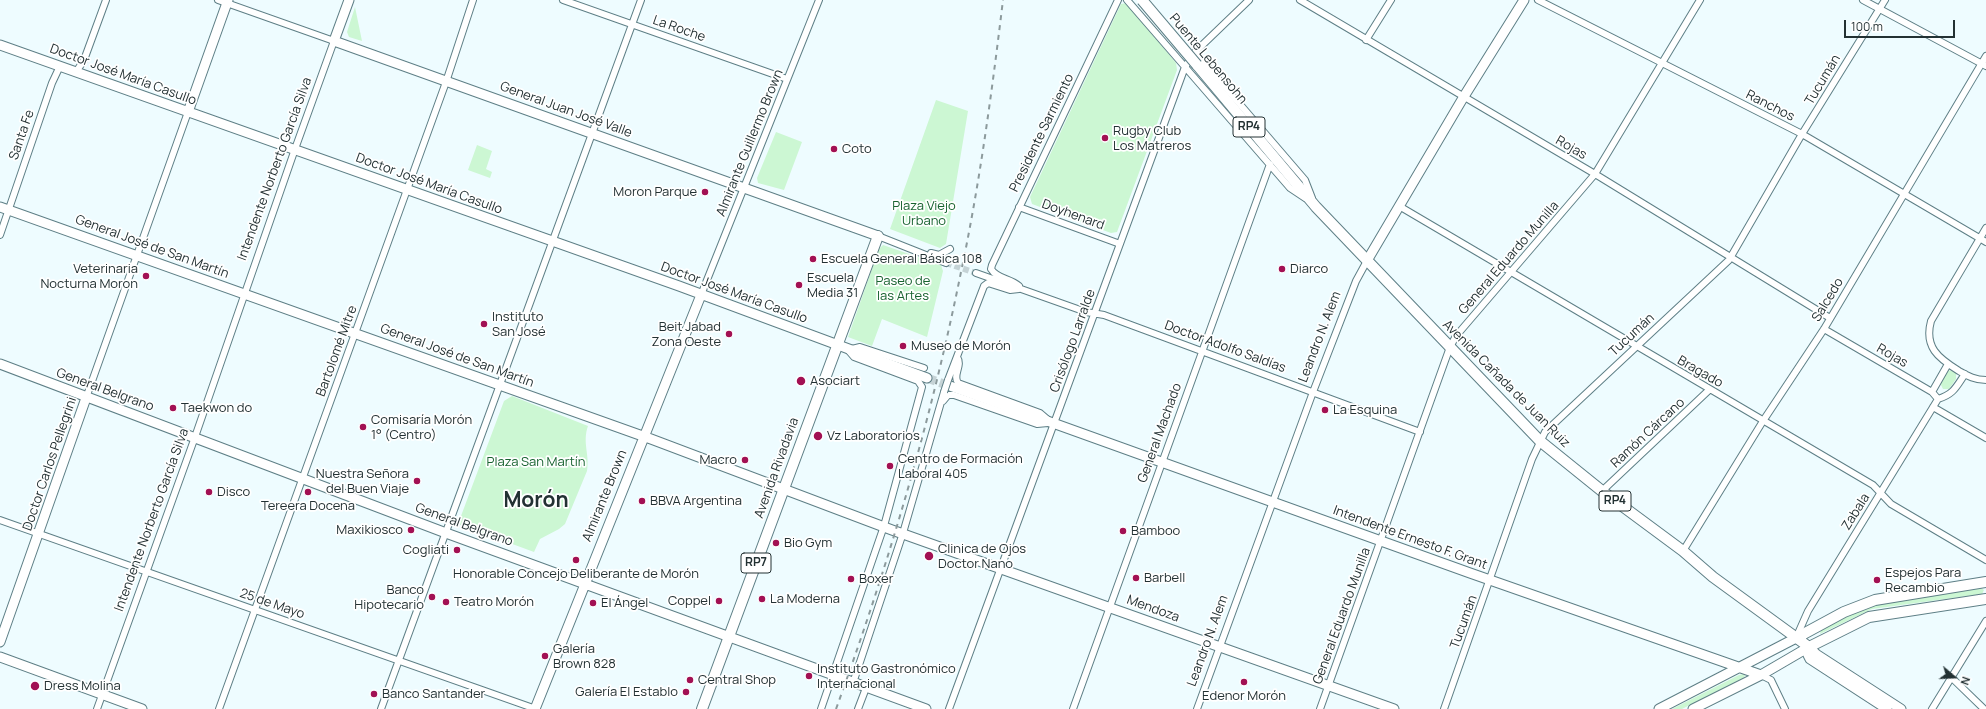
<!DOCTYPE html>
<meta charset="utf-8">
<style>
body{margin:0}
#map{position:relative;width:1986px;height:709px;overflow:hidden;background:#eefcff;font-family:Manrope,sans-serif}
canvas{display:block}
.north{position:absolute;left:1934px;top:657px;width:40px;height:40px;-webkit-text-stroke:3px #fff;paint-order:stroke;rotate:109deg;font-size:11px;font-weight:700;line-height:16px;text-align:center;color:#233133}
.north::after{content:'';display:block;margin:auto;width:14px;height:18px;background:#233133;clip-path:polygon(50% 0,100% 100%,50% 72%,0 100%)}
.scale{position:absolute;left:1844px;top:20px;width:111px;height:18px;box-sizing:border-box;border:2px solid #233133;border-top:0;padding-left:5px;font-size:12px;line-height:14px;white-space:nowrap;color:#233133;-webkit-text-stroke:3px #fff;paint-order:stroke}
</style>
<div id="map">
<canvas width="1986" height="709"></canvas>
<div class="north">N</div>
<div class="scale">100 m</div>
</div>
<script>
const g = document.querySelector('canvas').getContext('2d');
g.lineJoin = 'round';
function paint(path, color) {
  g.fillStyle = color;
  g.fill(path, 'evenodd');
}
function trace(path, color, width, dash) {
  g.strokeStyle = color;
  g.lineWidth = width;
  g.lineCap = dash ? 'butt' : 'round';
  g.setLineDash(dash || []);
  g.stroke(path);
}
function write(font, color, halo, rows, align = 'center') {
  g.font = font + ' Manrope,sans-serif';
  g.lineWidth = 3.5;
  g.setLineDash([]);
  g.textBaseline = 'middle';
  g.strokeStyle = halo;
  g.fillStyle = color;
  for (const [text, x, y, turn = 0] of rows) {
    g.save();
    g.translate(x, y);
    g.rotate((+turn || 0) * Math.PI / 180);
    g.textAlign = isNaN(turn) ? turn : align;
    if (halo) g.strokeText(text, 0, 0);
    g.fillText(text, 0, 0);
    g.restore();
  }
}
const green = new Path2D(`
 M 1127,3 L 1176,63 L 1177,70 L 1117,232 L 1111,233 L 1032,204 L 1030,197 L 1121,4 Z
 M 355,7 L 362,41 L 349,37 L 347,32 Z
 M 936,100 L 968,111 L 946,244 L 940,248 L 890,229 Z
 M 776,132 L 802,142 L 784,190 L 758,183 L 757,178 Z
 M 477,145 L 492,151 L 486,169 L 492,172 L 490,178 L 468,170 Z
 M 883,245 L 941,265 L 943,271 L 927,337 L 882,319 L 872,346 L 848,337 L 879,249 Z
 M 1948,370 L 1956,372 L 1956,379 L 1949,389 L 1943,389 L 1940,383 Z
 M 512,396 L 588,426 C 582,443 590,454 587,471 L 565,524 L 559,529 L 540,539 L 534,552 L 458,524 L 504,401 Z
 M 1981,588 L 1984,590 L 1982,594 L 1872,609 L 1820,634 L 1821,630 L 1854,613 L 1872,606 Z
 M 1744,674 L 1745,676 L 1743,678 L 1682,709 L 1672,709 L 1739,675 Z`);
const streetTunnel = new Path2D(`
 M 946,263 L 976,273`);
const secondaryTunnel = new Path2D(`
 M 927,378 L 950,386`);
const street = new Path2D(`
 M 563,0 L 787,79
 M 1127,0 L 1290,188 L 1305,198
 M 1300,0 L 1595,174 L 1830,318
 M 1538,0 L 1802,134 L 1986,242
 M 1863,0 L 1986,66
 M 1366,40 L 1391,0
 M 1195,52 L 1305,180 L 1312,198
 M 76,72 L 84,60 L 106,0
 M 1399,206 L 1873,485 L 1891,504 L 1986,560
 M 1019,207 L 1120,244
 M 1986,228 L 1931,321 C 1924,347 1938,358 1959,371 C 1968,376 1975,380 1986,380
 M 0,235 L 52,83 L 60,66
 M 878,236 L 946,263
 M 931,253 L 939,255 L 950,249
 M 976,273 L 1086,312 L 1104,315 L 1420,432
 M 1019,286 C 1010,278 997,279 991,269 L 992,265 L 1118,0
 M 701,295 L 819,0
 M 1824,329 L 1932,392 L 1938,399 C 1954,394 1956,387 1965,374
 M 957,357 C 963,366 952,375 958,383 L 1040,413 L 1047,419
 M 948,380 L 984,286 L 988,283 L 1010,290 L 1019,289
 M 1932,392 L 1948,364
 M 86,398 L 188,112
 M 943,401 L 948,395 L 954,395 L 1037,424 L 1048,423
 M 1933,407 L 1986,438
 M 1602,491 L 1709,390
 M 0,520 L 536,709
 M 1683,551 L 1763,421 L 1824,329 L 1986,56
 M 1796,638 L 1808,611 L 1938,399
 M 1761,675 L 1771,680 L 1785,709
 M 1951,677 L 1984,709
 M 853,683 L 903,533 L 944,392
 M 97,709 L 195,437 L 295,149 L 334,41 L 218,0
 M 219,709 L 446,82 L 473,0
 M 381,709 L 641,0
 M 821,709 L 884,526 L 922,387 L 918,381 L 854,357 L 848,350 L 860,347 L 924,368
 M 858,709 L 866,688
 M 949,709 L 1185,67 L 1195,52 L 1249,0
 M 1073,709 L 1270,164
 M 1197,709 L 1313,392 L 1356,281 L 1368,259
 M 1320,709 L 1450,347 L 1456,336 L 1595,174 L 1700,0
 M 1444,709 L 1532,459 L 1545,432 L 1729,260 L 1802,134 L 1885,0
 M 1932,709 L 1986,621`);
const secondary = new Path2D(`
 M 349,0 L 334,41 L 878,236
 M 0,45 L 679,286 L 927,378
 M 188,112 L 228,0
 M 0,207 L 651,439 L 892,530 L 1394,709
 M 1368,259 L 1463,98 L 1524,0
 M 0,364 L 446,533 L 926,709
 M 950,386 L 1470,573 L 1761,675
 M 0,642 L 86,398
 M 1809,647 L 1816,654 L 1901,709
 M 1809,647 L 1808,655 L 1810,659 L 1887,709
 M 0,657 L 142,709
 M 535,709 L 701,295
 M 1659,709 L 1796,638
 M 1693,709 L 1761,675 L 1809,647`);
const primary = new Path2D(`
 M 1197,65 L 1316,207 L 1540,441 L 1602,491 L 1683,551 L 1713,577 L 1809,647 L 1869,617 L 1986,599
 M 1796,638 L 1844,612 L 1875,600 L 1986,582
 M 702,709 L 878,236`);
const rail = new Path2D(`
 M 836,709 C 888,566 931,421 961,272 C 980,182 992,91 1003,0`);
const streetBridge = new Path2D(`
 M 944,392 L 948,380`);
const primaryBridge = new Path2D(`
 M 1142,0 L 1197,65`);
const markers = [
 [1105,138,4,"#a21053"],
 [834,149,4,"#a21053"],
 [705,192,4,"#a21053"],
 [813,259,4,"#a21053"],
 [1282,269,4,"#a21053"],
 [146,276,4,"#a21053"],
 [799,285,4,"#a21053"],
 [484,324,4,"#a21053"],
 [729,334,4,"#a21053"],
 [903,346,4,"#a21053"],
 [801,381,5,"#a21053"],
 [173,408,4,"#a21053"],
 [1325,410,4,"#a21053"],
 [363,427,4,"#a21053"],
 [818,436,5,"#a21053"],
 [745,460,4,"#a21053"],
 [890,466,4,"#a21053"],
 [417,481,4,"#a21053"],
 [209,492,4,"#a21053"],
 [308,492,4,"#a21053"],
 [642,501,4,"#a21053"],
 [411,530,4,"#a21053"],
 [1123,531,4,"#a21053"],
 [776,543,4,"#a21053"],
 [457,550,4,"#a21053"],
 [929,556,5,"#a21053"],
 [576,560,4,"#a21053"],
 [1136,578,4,"#a21053"],
 [851,579,4,"#a21053"],
 [1877,580,4,"#a21053"],
 [432,597,4,"#a21053"],
 [762,599,4,"#a21053"],
 [719,601,4,"#a21053"],
 [446,602,4,"#a21053"],
 [593,603,4,"#a21053"],
 [545,656,4,"#a21053"],
 [809,676,4,"#a21053"],
 [690,680,4,"#a21053"],
 [1244,682,4,"#a21053"],
 [35,686,5,"#a21053"],
 [686,692,4,"#a21053"],
 [374,694,4,"#a21053"]
];
const shields = [
 [1249,127,32],
 [1615,501,32],
 [756,563,30]
];
const shieldNames = [
 ["RP4",1249,127],
 ["RP4",1615,501],
 ["RP7",756,563]
];
const streetNames = [
 ["La Roche",679,29,19],
 ["Puente Lebensohn",1208,59,50],
 ["Doctor José María Casullo",123,75,20],
 ["Tucumán",1823,80,-59],
 ["Ranchos",1770,106,27],
 ["General Juan José Valle",566,110,20],
 ["Presidente Sarmiento",1042,133,-64],
 ["Santa Fe",22,135,-71],
 ["Almirante Guillermo Brown",750,143,-68],
 ["Rojas",1571,148,30],
 ["Intendente Norberto García Silva",275,169,-70],
 ["Doctor José María Casullo",429,184,20],
 ["Doyhenard",1073,215,20],
 ["General José de San Martín",152,247,20],
 ["General Eduardo Munilla",1509,258,-49],
 ["Doctor José María Casullo",734,293,20],
 ["Salcedo",1828,300,-59],
 ["Tucumán",1632,335,-43],
 ["Leandro N. Alem",1320,337,-69],
 ["Crisólogo Larralde",1073,341,-70],
 ["Doctor Adolfo Saldías",1225,347,20],
 ["Bartolomé Mitre",337,351,-70],
 ["General José de San Martín",457,356,20],
 ["Rojas",1892,356,30],
 ["Bragado",1700,372,30],
 ["Avenida Cañada de Juan Ruiz",1506,384,45],
 ["General Belgrano",105,390,20],
 ["General Machado",1160,433,-70],
 ["Ramón Cárcano",1648,433,-43],
 ["Doctor Carlos Pellegrini",50,464,-71],
 ["Avenida Rivadavia",777,468,-70],
 ["Almirante Brown",605,496,-68],
 ["Zabala",1856,512,-58],
 ["Intendente Norberto García Silva",152,520,-70],
 ["General Belgrano",464,525,20],
 ["Intendente Ernesto F. Grant",1410,538,20],
 ["25 de Mayo",272,604,19],
 ["Mendoza",1153,609,20],
 ["General Eduardo Munilla",1342,616,-70],
 ["Tucumán",1464,622,-70],
 ["Leandro N. Alem",1208,641,-70]
];
const poiNames = [
 ["Rugby Club",1113,131],
 ["Los Matreros",1113,146],
 ["Coto",842,149],
 ["Moron Parque",697,192,"right"],
 ["Escuela General Básica 108",821,259],
 ["Veterinaria",138,269,"right"],
 ["Nocturna Moron",138,284,"right"],
 ["Diarco",1290,269],
 ["Escuela",807,278],
 ["Media 31",807,293],
 ["Instituto",492,317],
 ["San José",492,332],
 ["Beit Jabad",721,327,"right"],
 ["Zona Oeste",721,342,"right"],
 ["Museo de Morón",911,346],
 ["Asociart",810,381],
 ["Taekwon do",181,408],
 ["La Esquina",1333,410],
 ["Comisaría Morón",371,420],
 ["1° (Centro)",371,435],
 ["Vz Laboratorios",827,436],
 ["Centro de Formación",898,459],
 ["Laboral 405",898,474],
 ["Macro",737,460,"right"],
 ["Nuestra Señora",409,474,"right"],
 ["del Buen Viaje",409,489,"right"],
 ["Disco",217,492],
 ["BBVA Argentina",650,501],
 ["Tereera Docena",308,506,"center"],
 ["Maxikiosco",403,530,"right"],
 ["Bamboo",1131,531],
 ["Bio Gym",784,543],
 ["Clinica de Ojos",938,549],
 ["Doctor Nano",938,564],
 ["Cogliati",449,550,"right"],
 ["Espejos Para",1885,573],
 ["Recambio",1885,588],
 ["Honorable Concejo Deliberante de Morón",576,574,"center"],
 ["Barbell",1144,578],
 ["Boxer",859,579],
 ["Banco",424,590,"right"],
 ["Hipotecario",424,605,"right"],
 ["La Moderna",770,599],
 ["Coppel",711,601,"right"],
 ["Teatro Morón",454,602],
 ["El Ángel",601,603],
 ["Galería",553,649],
 ["Brown 828",553,664],
 ["Instituto Gastronómico",817,669],
 ["Internacional",817,684],
 ["Central Shop",698,680],
 ["Dress Molina",44,686],
 ["Galería El Establo",678,692,"right"],
 ["Banco Santander",382,694],
 ["Edenor Morón",1244,696,"center"]
];
const parkNames = [
 ["Plaza Viejo",924,206],
 ["Urbano",924,221],
 ["Paseo de",903,281],
 ["las Artes",903,296],
 ["Plaza San Martín",536,462]
];
const townNames = [
 ["Morón",536,501]
];
paint(green, '#ccf7d3');
trace(streetTunnel, '#c5d3d6', 6, [6, 3]);
trace(secondaryTunnel, '#c5d3d6', 9, [9, 4.5]);
trace(street, '#5e7f86', 8);
trace(secondary, '#5e7f86', 11);
trace(primary, '#5e7f86', 12);
trace(street, '#fff', 6);
trace(secondary, '#fff', 9);
trace(primary, '#fff', 10);
trace(rail, '#8c9a9c', 2, [5, 5]);
trace(streetBridge, '#5e7f86', 8, []);
trace(primaryBridge, '#5e7f86', 12, []);
trace(streetBridge, '#fff', 6);
trace(primaryBridge, '#fff', 10);
for (const [x, y, r, color] of markers) {
  const dot = new Path2D();
  dot.arc(x, y, r, 0, 2 * Math.PI);
  g.fillStyle = color;
  g.fill(dot);
  trace(dot, '#fff', 1.5);
}
for (const [x, y, w] of shields) {
  const box = new Path2D();
  box.roundRect(x - w / 2, y - 10, w, 20, 3);
  g.fillStyle = '#fff';
  g.fill(box);
  trace(box, '#233133', 1);
}
write('bold 12px', '#233133', null, shieldNames);
write('13px', '#233133', '#fff', streetNames);
write('13px', '#233133', '#fff', poiNames, 'left');
write('13px', '#186330', '#fff', parkNames);
write('bold 21px', '#233133', '#fff', townNames);
</script>
